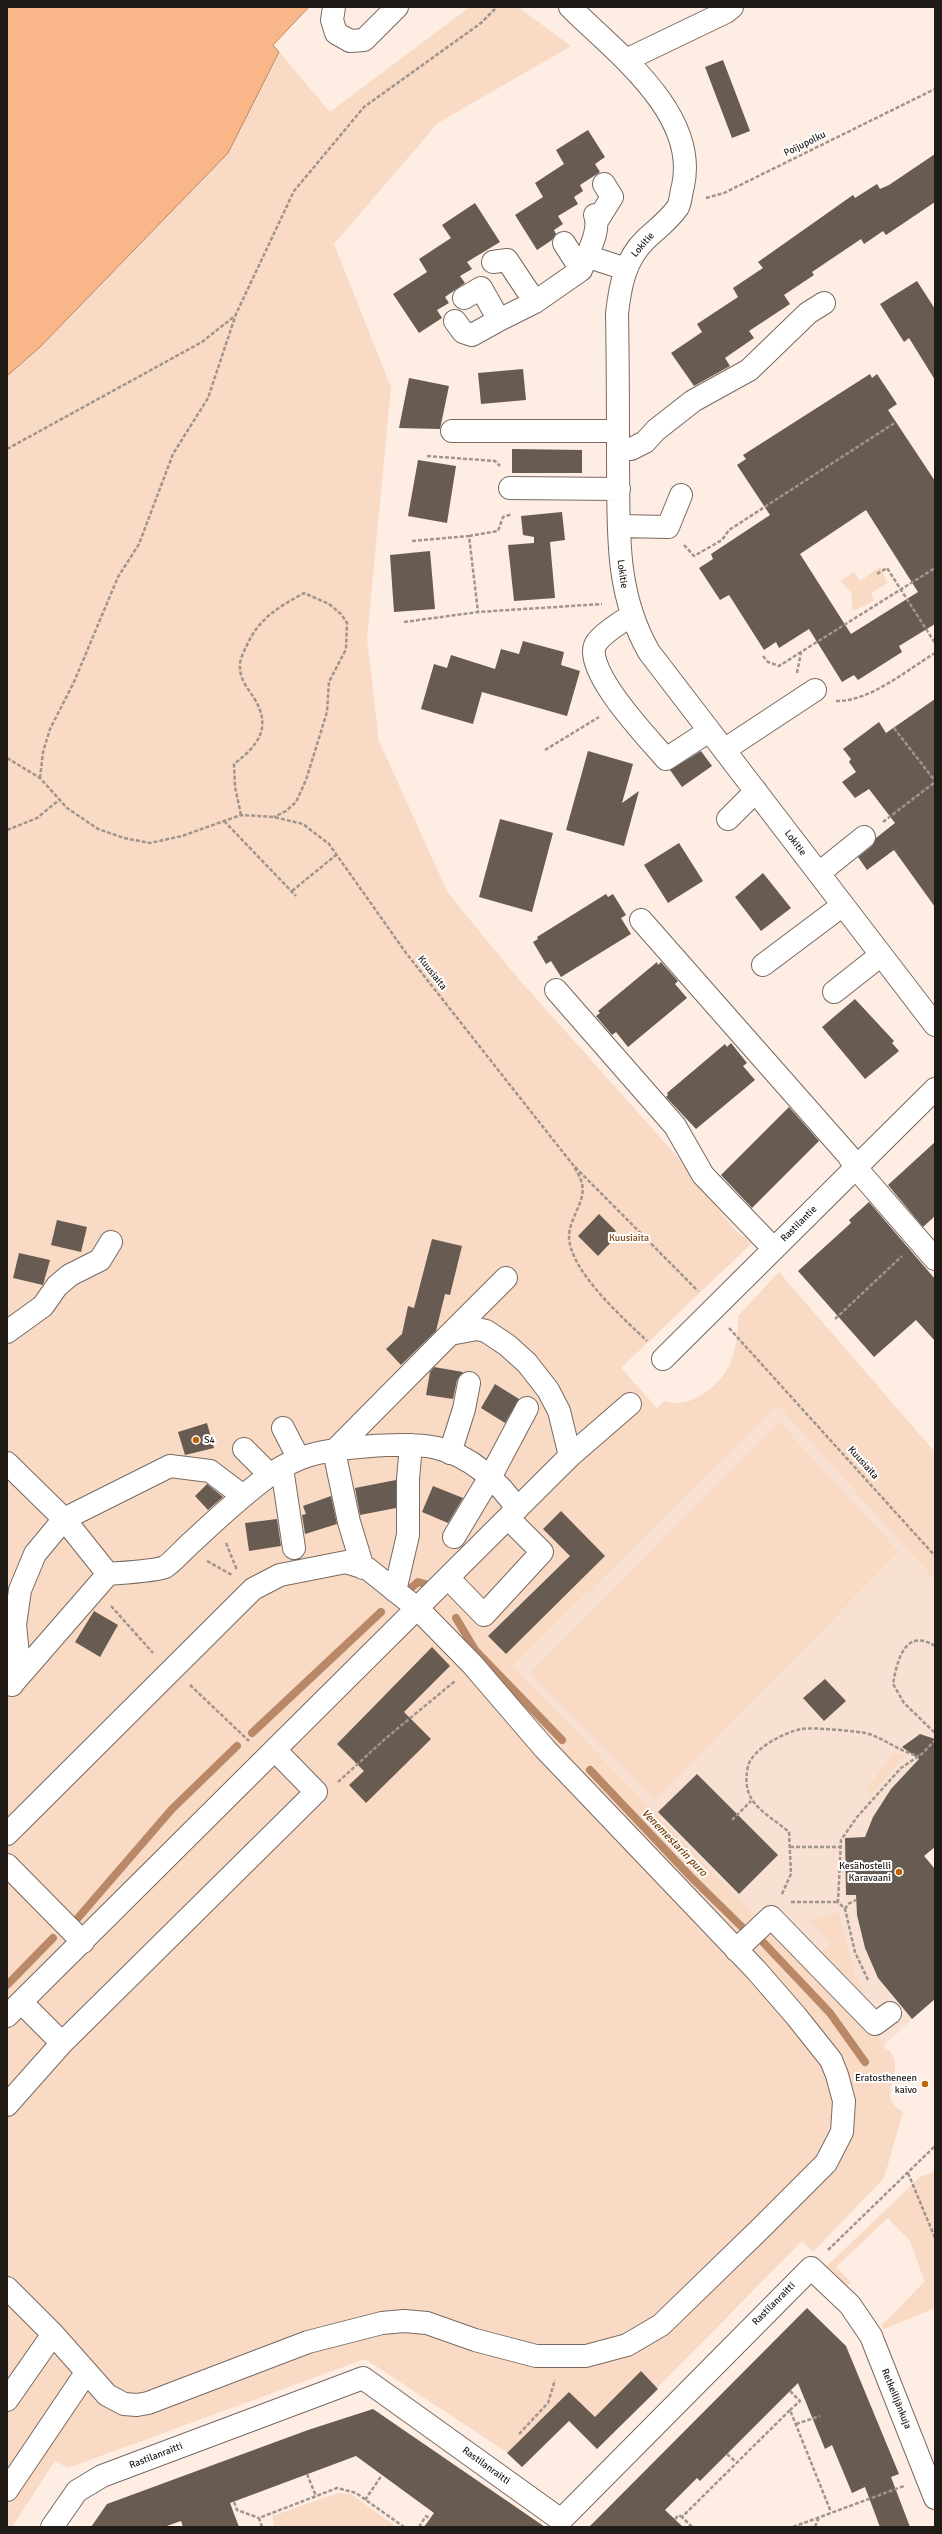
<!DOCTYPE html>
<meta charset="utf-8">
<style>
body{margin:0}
#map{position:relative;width:942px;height:2534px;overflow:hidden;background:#fdede3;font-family:Signika,sans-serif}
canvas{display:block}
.frame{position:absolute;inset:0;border:8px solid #201b17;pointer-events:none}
</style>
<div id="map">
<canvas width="942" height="2534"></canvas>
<div class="frame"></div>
</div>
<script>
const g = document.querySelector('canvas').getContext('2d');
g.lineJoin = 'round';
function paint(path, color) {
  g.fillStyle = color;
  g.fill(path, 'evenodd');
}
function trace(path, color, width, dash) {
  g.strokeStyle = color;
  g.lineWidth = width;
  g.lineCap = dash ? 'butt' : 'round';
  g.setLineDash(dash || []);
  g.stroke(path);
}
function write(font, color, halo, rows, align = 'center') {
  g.font = font + ' Signika,sans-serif';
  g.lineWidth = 4;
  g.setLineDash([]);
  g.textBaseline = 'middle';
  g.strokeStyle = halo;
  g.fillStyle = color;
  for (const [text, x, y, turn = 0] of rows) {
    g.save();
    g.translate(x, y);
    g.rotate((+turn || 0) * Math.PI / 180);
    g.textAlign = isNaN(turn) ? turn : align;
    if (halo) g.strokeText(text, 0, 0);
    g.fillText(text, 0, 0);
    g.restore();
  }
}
const built = new Path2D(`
 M 778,1404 L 935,1579 L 935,1749 L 928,1736 L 924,1735 L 915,1736 L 908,1742 L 907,1751 L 928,1754 L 914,1765 L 891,1789 L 873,1817 L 865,1837 L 845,1838 L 846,1895 L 856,1895 L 857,1915 L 865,1948 L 878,1978 L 898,2005 L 912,2019 L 885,2045 L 884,2048 L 513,1666 Z`);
const green = new Path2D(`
 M 470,7 L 518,7 L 571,46 L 438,123 L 334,244 L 391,387 L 367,639 L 379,741 L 448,893 L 516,976 L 668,1146 L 737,1232 L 752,1243 L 621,1368 L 657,1408 L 664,1401 C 681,1405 689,1403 704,1393 C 732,1376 738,1347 738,1316 L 779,1272 L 935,1452 L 935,1580 L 778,1405 L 513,1666 L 815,1977 L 821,1979 L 885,2045 L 884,2048 L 889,2050 C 892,2054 895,2059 895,2064 C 896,2082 879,2098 903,2112 L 884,2178 L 813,2252 L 802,2241 L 597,2449 L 580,2432 L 573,2417 L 522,2467 L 508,2453 L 365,2359 L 68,2468 L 55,2461 L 12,2527 L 7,2527 L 7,265 L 251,105 L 279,52 L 330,112 Z
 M 880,567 L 888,583 L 871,593 L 874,601 L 853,611 L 851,593 L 841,581 L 854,572 L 860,581 Z
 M 779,1422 L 899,1552 L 655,1800 L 530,1673 Z
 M 894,1752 L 906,1756 L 893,1768 L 871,1796 L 867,1795 L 869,1786 Z
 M 839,1912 L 853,1969 L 865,1995 L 822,1952 L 831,1943 L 809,1920 Z
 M 935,2171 L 935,2308 L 884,2329 L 881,2326 L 927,2279 L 924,2280 L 910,2241 L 888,2218 L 836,2267 L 851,2282 L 847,2286 L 827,2266 L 920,2177 Z
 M 338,2493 L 351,2494 L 394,2525 L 393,2527 L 275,2527 L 272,2516 Z`);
const water = new Path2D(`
 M 7,7 L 309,7 L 273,45 L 279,52 L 228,153 L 40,347 L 7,376 Z`);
const stream = new Path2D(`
 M 411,1588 L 418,1582 L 425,1584
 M 456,1618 L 475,1650 L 562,1740
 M 252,1733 L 381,1612
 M 590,1770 L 691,1877 L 744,1929
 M 77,1919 L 172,1809 L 237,1746
 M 761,1940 L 830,2013 L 865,2062
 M 7,1985 L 53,1938`);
const building = new Path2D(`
 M 723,60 L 750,131 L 732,138 L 705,67 Z
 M 588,130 L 605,157 L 595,164 L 600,172 L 580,185 L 583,191 L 574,197 L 578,204 L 558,216 L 563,224 L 554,230 L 556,234 L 552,240 L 537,250 L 515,215 L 543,197 L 535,183 L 564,164 L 556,150 Z
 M 935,154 L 935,202 L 886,235 L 883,231 L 864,244 L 861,239 L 812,272 L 814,275 L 784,295 L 790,304 L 749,331 L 754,338 L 725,358 L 730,366 L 694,386 L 671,353 L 702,332 L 697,324 L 738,297 L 733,288 L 763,268 L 758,262 L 853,195 L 855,198 L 877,184 L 880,189 L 889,185 Z
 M 475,203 L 500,242 L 467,262 L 472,269 L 460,276 L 465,283 L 445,297 L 449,303 L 437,310 L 442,318 L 419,333 L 393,294 L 427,272 L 419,259 L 451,238 L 442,225 Z
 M 917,281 L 935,309 L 935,380 L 909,338 L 904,342 L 880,304 Z
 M 523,369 L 526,400 L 481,404 L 478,373 Z
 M 870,374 L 872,378 L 877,374 L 897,404 L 888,410 L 935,481 L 935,624 L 899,646 L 902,652 L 858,680 L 854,675 L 842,682 L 809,629 L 779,648 L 776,642 L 764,650 L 729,595 L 720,600 L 699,568 L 713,559 L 711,554 L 770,515 L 737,465 L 746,459 L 743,455 ZM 866,510 L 918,592 L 851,634 L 800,554 Z
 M 409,378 L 449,386 L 440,429 L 399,428 Z
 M 512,449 L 582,450 L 582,473 L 512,473 Z
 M 418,460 L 456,466 L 447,523 L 408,516 Z
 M 562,512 L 565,540 L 550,542 L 555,598 L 514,601 L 508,545 L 534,543 L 534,537 L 523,535 L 521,516 Z
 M 430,551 L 435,609 L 394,612 L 390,555 Z
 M 523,641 L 564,652 L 561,665 L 580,671 L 567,716 L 482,692 L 473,724 L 421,709 L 434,664 L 447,668 L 451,655 L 495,669 L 501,649 L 519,654 Z
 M 935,699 L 935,907 L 894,850 L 867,870 L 858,857 L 872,846 L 876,838 L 895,823 L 869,789 L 855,798 L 842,782 L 856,772 L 849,762 L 851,759 L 843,749 L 879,722 L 886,733 Z
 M 588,751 L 633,764 L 622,803 L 639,791 L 624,846 L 566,830 Z
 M 701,751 L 712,766 L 682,787 L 670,770 Z
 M 500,819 L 553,833 L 532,912 L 479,897 Z
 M 679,843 L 703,881 L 668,903 L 644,865 Z
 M 763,873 L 791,908 L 761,931 L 735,897 Z
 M 606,894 L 608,897 L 613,894 L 626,915 L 621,918 L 631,934 L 561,977 L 551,961 L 546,964 L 533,942 L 538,939 L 537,937 Z
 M 657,962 L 658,965 L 661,962 L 678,981 L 675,984 L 687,998 L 628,1047 L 616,1032 L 612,1035 L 596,1016 L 600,1013 L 598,1011 Z
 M 855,999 L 894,1041 L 892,1043 L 899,1051 L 865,1079 L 822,1027 Z
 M 731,1043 L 747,1063 L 743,1066 L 755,1080 L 696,1129 L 666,1097 L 668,1095 L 667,1093 L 725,1044 L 727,1047 Z
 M 789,1107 L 819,1141 L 752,1208 L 721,1175 Z
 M 935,1142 L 935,1216 L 923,1227 L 888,1185 Z
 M 869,1202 L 935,1279 L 935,1341 L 916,1320 L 874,1357 L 798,1271 L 851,1223 L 849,1220 Z
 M 599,1214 L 616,1231 L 614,1233 L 617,1236 L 598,1256 L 578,1236 Z
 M 57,1220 L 87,1227 L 81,1252 L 51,1245 Z
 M 432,1239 L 462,1246 L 450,1295 L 445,1294 L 436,1331 L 401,1365 L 386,1349 L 402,1334 L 408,1306 L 414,1308 Z
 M 19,1253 L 50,1260 L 43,1285 L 13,1278 Z
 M 434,1367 L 463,1372 L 457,1380 L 453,1399 L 426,1395 L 430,1372 Z
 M 495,1384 L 519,1399 L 505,1423 L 481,1408 Z
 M 207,1423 L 214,1448 L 185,1455 L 178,1432 Z
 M 396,1480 L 396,1508 L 360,1515 L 355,1488 Z
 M 207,1484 L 223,1497 L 208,1510 L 195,1496 Z
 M 433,1486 L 463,1498 L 448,1523 L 422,1512 Z
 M 331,1496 L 337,1524 L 305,1534 L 302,1515 L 306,1514 L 303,1506 Z
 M 561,1511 L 605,1556 L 506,1654 L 488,1636 L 570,1556 L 543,1529 Z
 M 277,1519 L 281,1546 L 249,1551 L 245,1523 Z
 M 94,1611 L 118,1625 L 100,1657 L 75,1642 Z
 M 432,1647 L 450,1666 L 404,1712 L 431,1739 L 366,1803 L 349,1785 L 364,1771 L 337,1744 Z
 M 825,1679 L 846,1701 L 824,1721 L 803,1698 Z
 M 920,1734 L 935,1739 L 935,1847 L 924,1856 L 935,1869 L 935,1999 L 912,2019 L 878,1978 L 865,1948 L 857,1915 L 856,1895 L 846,1895 L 845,1838 L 865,1837 L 873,1817 L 891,1789 L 919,1759 L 902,1747 Z
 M 697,1774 L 778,1855 L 739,1894 L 658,1812 Z
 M 807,2308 L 846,2346 L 899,2474 L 891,2477 L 910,2527 L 880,2527 L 865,2487 L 852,2493 L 832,2445 L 825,2449 L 798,2383 L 700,2481 L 697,2478 L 665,2510 L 683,2527 L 589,2527 Z
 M 641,2371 L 658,2389 L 597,2449 L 569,2421 L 522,2467 L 507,2453 L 569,2392 L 595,2417 Z
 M 373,2409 L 545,2527 L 424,2527 L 434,2513 L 356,2456 L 230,2503 L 239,2527 L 183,2527 L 181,2521 L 164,2527 L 91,2527 L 107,2504 L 308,2430 Z`);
const path = new Path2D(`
 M 706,198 L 724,193 L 935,89
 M 7,449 L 202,342 L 236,315
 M 427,456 L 495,461 L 500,466
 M 469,536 L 498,531 L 503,517 L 512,514
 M 412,541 L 469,536 L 478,612
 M 684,545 L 694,556 L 722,540 L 729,530 L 896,422
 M 877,574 L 887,568 L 935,643
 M 404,622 L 478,612 L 602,604
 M 763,656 L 768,662 L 779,666 L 801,652
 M 797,673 L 801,652 L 935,568
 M 836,701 C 869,702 907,670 935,653
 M 894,728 L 935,781
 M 545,750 L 599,717
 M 7,758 L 40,778 L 67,808 L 98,829 L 124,838 L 150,843 L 182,836 L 241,815 L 274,817 L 303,824 L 329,844 L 406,953 L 573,1165 C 576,1170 581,1178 582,1184 C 586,1202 569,1218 569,1237 C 570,1271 623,1318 647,1341
 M 40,778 L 43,752 L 50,729 L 74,682 L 118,577 L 139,544 L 173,454 L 208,398 L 236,314 L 294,191 L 364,107 L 481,23 L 497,7
 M 241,815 L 235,787 L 234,764 C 259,745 272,727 254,698 C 248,689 240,679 240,668 C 239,662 243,653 246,647 C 259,618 277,608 304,593 L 329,604 L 341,614 L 347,623 L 346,649 L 329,682 L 327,712 L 306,780 L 296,802 L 286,811 L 274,817
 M 224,821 L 296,896
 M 883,822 L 935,782
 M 7,830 L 37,818 L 59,800
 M 292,891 L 336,855
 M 575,1167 L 698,1291
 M 835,1319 L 902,1256
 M 729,1328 L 935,1556
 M 226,1543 L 237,1570
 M 207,1561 L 232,1575
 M 111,1606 L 153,1653
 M 935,1646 C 905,1627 897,1661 893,1684 L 904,1703 L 935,1733
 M 190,1685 L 249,1741
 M 338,1782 L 385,1739 L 455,1681
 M 732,1820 L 751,1801
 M 790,1847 L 841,1847
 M 782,1894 L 791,1874 L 789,1832 C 764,1811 740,1803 748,1766 C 753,1748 785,1732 802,1729 C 811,1727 859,1731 869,1734 C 887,1740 900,1752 919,1756
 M 791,1902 L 838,1902
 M 845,1909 L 848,1904 L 856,1900
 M 868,1980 L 855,1952 L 845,1909 L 838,1902 L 841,1840 L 857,1817 L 901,1768 L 923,1753 L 935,1740
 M 908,2173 L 935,2238
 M 828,2250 L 935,2146
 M 790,2391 L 800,2401 L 790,2410
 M 796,2424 L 820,2416
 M 519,2434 L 548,2403 L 555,2380
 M 727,2454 L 737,2463
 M 307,2474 L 316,2496
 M 365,2500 L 382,2475
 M 234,2502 L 237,2510 L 259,2518
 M 675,2519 L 679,2515 L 682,2517
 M 262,2527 L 259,2518 L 337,2488 L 356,2493 L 404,2527
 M 419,2527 L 426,2516 L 430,2519
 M 692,2527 L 682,2517 L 790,2410 L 831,2512
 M 793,2527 L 904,2486
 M 815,2527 L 819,2517`);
const minor = new Path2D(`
 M 334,7 L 332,20 L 336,33 L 350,41 L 364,40 L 397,7
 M 570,7 C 615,52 699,113 683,186 C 681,192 681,201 678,207 C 670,219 657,229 646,239 C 625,259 620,286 617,314 C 618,362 618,411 618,460 C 619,528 614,591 649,652 L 935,1025
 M 626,60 L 726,12 L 732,7
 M 597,221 L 612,197 L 604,184
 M 586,256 L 626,269
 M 493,262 L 507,260 L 535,302
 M 581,270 C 587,254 601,231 595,215
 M 499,320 L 535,302 L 581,270 L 564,243
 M 455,321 L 463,332 L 472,335 L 499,320 L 481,288 L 464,298
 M 452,431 L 618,431
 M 618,449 L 631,449 L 645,442 L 656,430 L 693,401 L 749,370 L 808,313 L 824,303
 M 510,488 L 619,489
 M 619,526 L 668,527 L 681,495
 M 631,615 C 621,623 605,631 597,642 C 578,666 651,741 666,759 L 709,731
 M 724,750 L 815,690
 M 728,819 L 756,791
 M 819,873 L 864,837
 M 641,920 L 848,1155 L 856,1168 L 935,1259
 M 763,965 L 843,905
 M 556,990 L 675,1126 L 703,1175 L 774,1249
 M 834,992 L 881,955
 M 7,1332 L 43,1306 L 57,1286 L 70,1275 L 100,1260 L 111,1242
 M 450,1334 L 506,1278
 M 663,1359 L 935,1089
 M 283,1428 L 299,1459
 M 244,1449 L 270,1475
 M 450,1453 L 464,1409 L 469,1383
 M 7,1463 L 64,1519 L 108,1574
 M 282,1468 L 294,1548
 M 454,1537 L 493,1472 L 527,1408
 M 363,1568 L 349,1522 L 334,1451 L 450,1334 L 477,1329 L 486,1331 L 507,1345 L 527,1363 L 548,1390 L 559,1411 L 570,1456
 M 448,1578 L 484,1615 L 542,1552 L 508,1518
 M 395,1591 L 408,1535 L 408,1479 L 411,1445
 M 14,1682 L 108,1574 C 119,1573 156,1571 165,1567 C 174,1561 183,1550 192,1542 C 217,1519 242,1495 270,1475 C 278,1469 289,1463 299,1459 C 327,1447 408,1441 437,1448 C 469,1455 500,1482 517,1509
 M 12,1685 L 18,1654 L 15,1625 L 20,1590 L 35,1554 L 64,1519 L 170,1466 L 210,1471 L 243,1496
 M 7,1834 L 253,1589 L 280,1575 L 346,1562 L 368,1569 L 418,1609 L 472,1664 L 545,1749 L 756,1970 L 796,2016 L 831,2060 L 837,2075 L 844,2101 L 842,2132 L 826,2163 L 762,2227 L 661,2325 L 627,2345 L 586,2356 L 536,2356 L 475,2340 L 427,2323 L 404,2321 L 382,2323 L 308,2342 L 148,2403 L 137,2405 L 124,2404 L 107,2395 L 53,2334 L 7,2288
 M 7,1865 L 83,1942
 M 736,1950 L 771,1917 L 875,2024 L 890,2013
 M 21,2002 L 62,2043
 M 7,2016 L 570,1456 L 630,1404
 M 7,2105 L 62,2043 L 316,1792 L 275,1750
 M 7,2400 L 53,2334
 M 7,2490 L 86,2373
 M 52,2527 L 77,2491 L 102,2476 L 363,2378 L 561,2520 L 811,2268 L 850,2305 L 871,2336 L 935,2498`);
const markers = [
 [196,1440,4,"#be6307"],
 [899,1872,4,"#be6307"],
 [925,2084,4,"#be6307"]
];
const streetNames = [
 ["Poijupolku",805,144,-26],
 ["Lokitie",643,245,-49],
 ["Lokitie",622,574,82],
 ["Lokitie",795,843,53],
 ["Kuusiaita",432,973,52],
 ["Rastilantie",799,1224,-45],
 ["Kuusiaita",863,1463,48],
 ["Rastilanraitti",774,2304,-45],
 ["Retkeilijänkuja",896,2399,68],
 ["Rastilanraitti",156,2456,-21],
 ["Rastilanraitti",486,2466,36]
];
const parkNames = [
 ["Kuusiaita",629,1238]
];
const poiNames = [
 ["S4",204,1440,"left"],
 ["Kesähostelli",891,1866],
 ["Karavaani",891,1878],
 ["Eratostheneen",917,2078],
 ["kaivo",917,2090]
];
const waterNames = [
 ["Venemestarin puro",674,1843,46]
];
paint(built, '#f8e1d2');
paint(green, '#f9dac5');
paint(water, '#f9b789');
trace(water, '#b88867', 1);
trace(stream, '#b88867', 8);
paint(building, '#685b52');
trace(minor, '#786a61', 24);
trace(path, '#a0958d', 2.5, [4, 2]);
trace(minor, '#fff', 22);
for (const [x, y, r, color] of markers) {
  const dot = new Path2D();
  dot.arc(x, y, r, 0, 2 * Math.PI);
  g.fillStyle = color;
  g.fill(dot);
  trace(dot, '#fff', 1.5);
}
write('10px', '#201b17', '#fff', streetNames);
write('10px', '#804410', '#fff', parkNames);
write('10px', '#201b17', '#fff', poiNames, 'right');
write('italic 11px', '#773c02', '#fff', waterNames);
</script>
